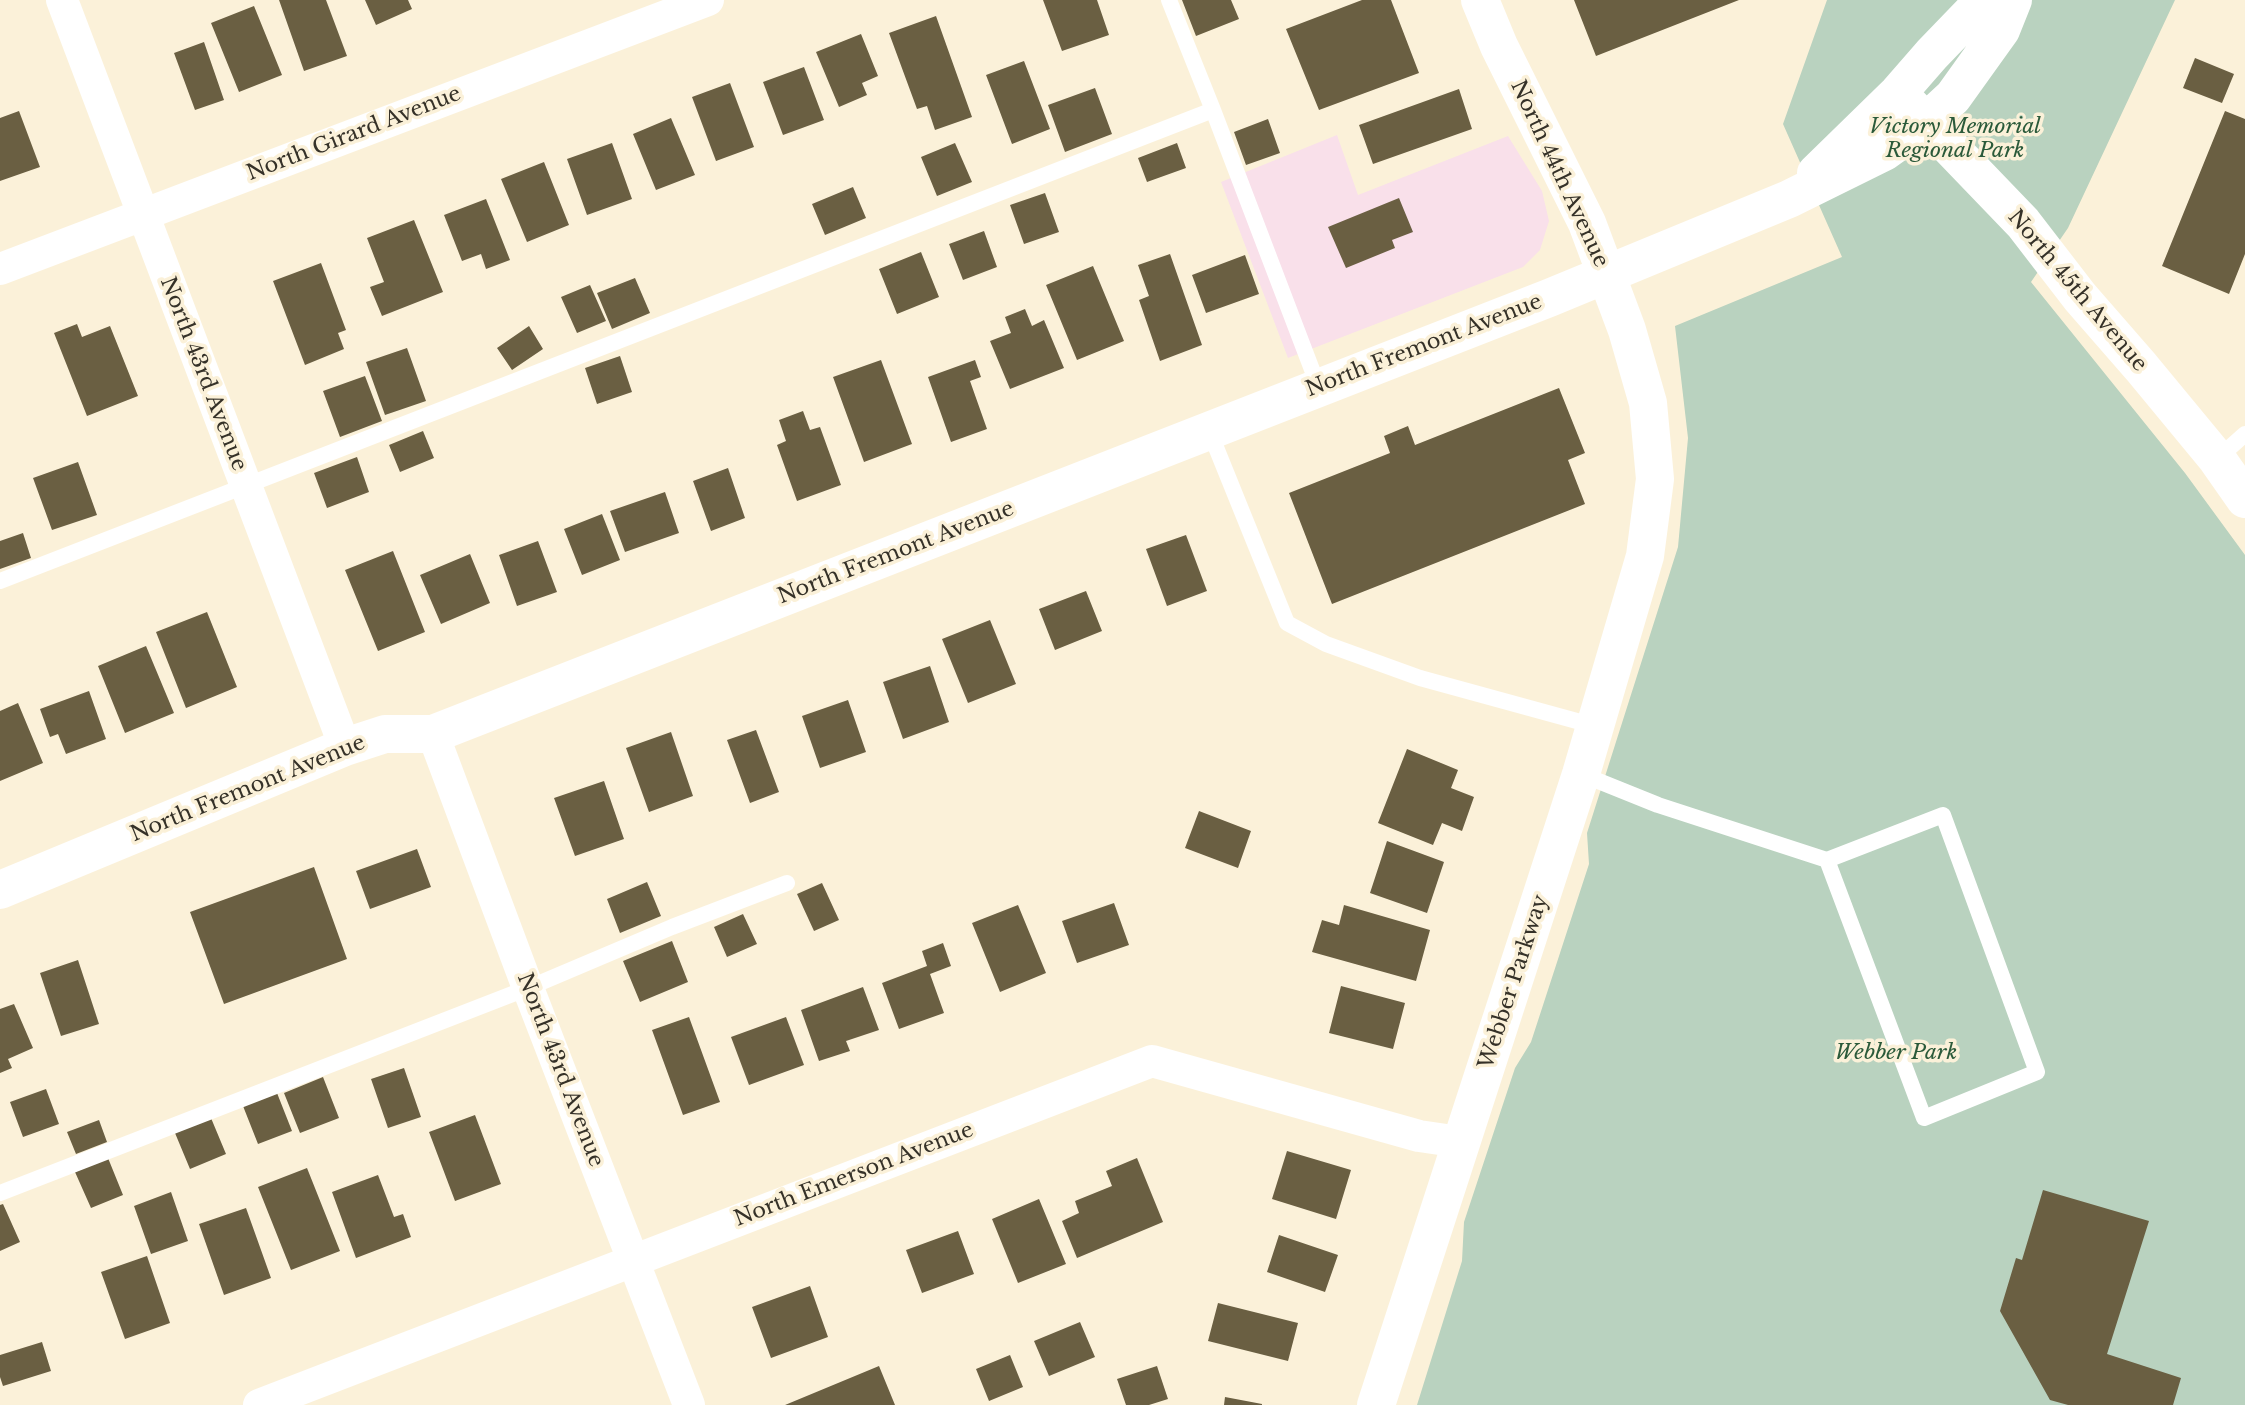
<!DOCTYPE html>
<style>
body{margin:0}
canvas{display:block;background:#fbf1d9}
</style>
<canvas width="2245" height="1405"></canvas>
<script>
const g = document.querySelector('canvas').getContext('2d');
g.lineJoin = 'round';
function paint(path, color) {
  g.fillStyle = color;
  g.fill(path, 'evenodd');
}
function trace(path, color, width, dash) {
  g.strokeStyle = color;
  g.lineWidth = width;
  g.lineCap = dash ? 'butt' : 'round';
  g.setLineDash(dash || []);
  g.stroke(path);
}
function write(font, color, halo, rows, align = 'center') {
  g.font = font + ' "Libre Baskerville",serif';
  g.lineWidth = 7;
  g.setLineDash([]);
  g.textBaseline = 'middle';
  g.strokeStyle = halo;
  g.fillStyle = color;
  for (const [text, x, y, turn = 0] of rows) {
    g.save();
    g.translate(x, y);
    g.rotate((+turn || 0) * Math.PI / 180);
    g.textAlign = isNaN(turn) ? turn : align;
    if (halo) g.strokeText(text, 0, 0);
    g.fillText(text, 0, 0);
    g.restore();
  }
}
const commercial = new Path2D(`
 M 1337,135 L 1358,195 L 1508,136 L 1542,191 L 1549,221 L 1540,250 L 1523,267 L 1288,358 L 1221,182 Z`);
const green = new Path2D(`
 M 1827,0 L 2175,0 L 2068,228 L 2031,282 L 2185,473 L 2245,555 L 2245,1405 L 1417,1405 L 1462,1261 L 1464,1222 L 1515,1068 L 1531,1042 L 1589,864 L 1587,833 L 1678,547 L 1688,438 L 1675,326 L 1842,257 L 1783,124 Z`);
const building = new Path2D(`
 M 279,0 L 326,0 L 347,56 L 304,71 Z
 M 365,0 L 408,0 L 412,9 L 376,25 Z
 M 1043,0 L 1097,0 L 1109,35 L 1062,51 Z
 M 1182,0 L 1231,0 L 1239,19 L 1196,36 Z
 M 1362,0 L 1391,0 L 1419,73 L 1319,110 L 1286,29 Z
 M 1574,0 L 1739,0 L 1596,56 Z
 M 254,6 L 282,75 L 239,92 L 211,23 Z
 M 936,16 L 972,117 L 935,130 L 927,106 L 917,109 L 889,33 Z
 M 861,34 L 878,76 L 862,83 L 867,95 L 839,107 L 816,52 Z
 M 204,42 L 224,100 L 195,110 L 174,53 Z
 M 2195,58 L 2234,74 L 2222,103 L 2183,88 Z
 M 1024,61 L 1050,129 L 1012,144 L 986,75 Z
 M 804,67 L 824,120 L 783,135 L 763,82 Z
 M 730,83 L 754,147 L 716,161 L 692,97 Z
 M 1095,88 L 1112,134 L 1065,152 L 1048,105 Z
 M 1459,89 L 1472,129 L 1373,164 L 1359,125 Z
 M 19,111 L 40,167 L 0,181 L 0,118 Z
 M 2225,111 L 2245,119 L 2245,254 L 2229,294 L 2162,266 Z
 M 671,118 L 695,175 L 656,190 L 633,134 Z
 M 1268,119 L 1280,153 L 1246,165 L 1234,132 Z
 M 612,143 L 632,199 L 587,215 L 567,159 Z
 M 955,143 L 972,182 L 937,196 L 921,157 Z
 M 1177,143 L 1186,168 L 1147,182 L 1138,158 Z
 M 544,162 L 569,225 L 527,242 L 501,179 Z
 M 853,187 L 866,218 L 825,235 L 812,204 Z
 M 1045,193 L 1059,232 L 1024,244 L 1010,205 Z
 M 1399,198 L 1413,232 L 1392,240 L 1395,248 L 1346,268 L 1328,227 Z
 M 486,199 L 510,260 L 486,269 L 481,254 L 462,261 L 444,215 Z
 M 414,220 L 443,292 L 382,316 L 370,287 L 384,282 L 367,238 Z
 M 984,231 L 997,267 L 963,280 L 949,244 Z
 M 921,252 L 939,297 L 897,314 L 879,269 Z
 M 1170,254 L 1202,345 L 1160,361 L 1139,300 L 1149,296 L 1138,265 Z
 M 1245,255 L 1259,294 L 1206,313 L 1192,275 Z
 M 321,263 L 346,330 L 338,333 L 344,349 L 305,365 L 273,281 Z
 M 1093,266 L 1124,341 L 1077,360 L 1046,285 Z
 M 635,278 L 650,313 L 612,329 L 597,293 Z
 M 590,285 L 606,321 L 577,333 L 561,297 Z
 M 1025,309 L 1032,326 L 1044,320 L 1064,368 L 1010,389 L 990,341 L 1011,333 L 1005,317 Z
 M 77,324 L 82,337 L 110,326 L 138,396 L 87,416 L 54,333 Z
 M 529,326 L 543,349 L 512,370 L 497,348 Z
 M 407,348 L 426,401 L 385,415 L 366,362 Z
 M 620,356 L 632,392 L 597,404 L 585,368 Z
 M 881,360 L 912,444 L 864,462 L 833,377 Z
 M 975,360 L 981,377 L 970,381 L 987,429 L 951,442 L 928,377 Z
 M 365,376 L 382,421 L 340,437 L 323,391 Z
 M 1559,388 L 1585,453 L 1568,460 L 1585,504 L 1332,604 L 1289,493 L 1390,453 L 1384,436 L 1408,426 L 1415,445 Z
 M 803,411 L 810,430 L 820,427 L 841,485 L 797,501 L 777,445 L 786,441 L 779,420 Z
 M 423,431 L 434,458 L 400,472 L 389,445 Z
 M 357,457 L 369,492 L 327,508 L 314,473 Z
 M 78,462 L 97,515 L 52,530 L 33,478 Z
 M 728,468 L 745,518 L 711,531 L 693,481 Z
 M 665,492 L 679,533 L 625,552 L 610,511 Z
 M 602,514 L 620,560 L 582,575 L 564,529 Z
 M 23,533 L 31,558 L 0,569 L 0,541 Z
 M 1186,535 L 1207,591 L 1167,606 L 1146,549 Z
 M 538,541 L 557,592 L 517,606 L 499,555 Z
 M 393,551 L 425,632 L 378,651 L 345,570 Z
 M 470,554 L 490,603 L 441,624 L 420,575 Z
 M 1086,591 L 1102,631 L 1055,650 L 1039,609 Z
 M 207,612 L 237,687 L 186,708 L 156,632 Z
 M 990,620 L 1016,684 L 968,703 L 942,639 Z
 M 146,646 L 174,713 L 125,733 L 98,666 Z
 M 930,666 L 949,722 L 903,739 L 883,682 Z
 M 89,691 L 106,739 L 66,754 L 58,734 L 50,737 L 40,709 Z
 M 848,700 L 866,752 L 820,768 L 802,716 Z
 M 18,703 L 43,763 L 0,781 L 0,711 Z
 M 756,730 L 779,792 L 750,803 L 727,740 Z
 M 671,732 L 693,796 L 649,812 L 626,748 Z
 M 1407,749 L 1458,770 L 1451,788 L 1474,797 L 1462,831 L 1442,823 L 1433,845 L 1378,823 Z
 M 604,781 L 624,839 L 575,856 L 554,798 Z
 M 1199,811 L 1251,831 L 1238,868 L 1185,848 Z
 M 1387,841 L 1444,862 L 1427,913 L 1370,893 Z
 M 417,849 L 431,887 L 370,909 L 356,871 Z
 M 314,867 L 347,959 L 224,1004 L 190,912 Z
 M 647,882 L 661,916 L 620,933 L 607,899 Z
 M 822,883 L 839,920 L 814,931 L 797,894 Z
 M 1114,903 L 1129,945 L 1077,963 L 1062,921 Z
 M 1018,905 L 1046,973 L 1000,992 L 972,923 Z
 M 1344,905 L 1430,930 L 1416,981 L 1312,952 L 1322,920 L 1339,925 Z
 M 743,914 L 757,944 L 727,957 L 714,927 Z
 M 672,941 L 688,982 L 640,1002 L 623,961 Z
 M 943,943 L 951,966 L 930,974 L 944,1013 L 899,1029 L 882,983 L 927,966 L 922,951 Z
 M 78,960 L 99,1024 L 61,1036 L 40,973 Z
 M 1341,986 L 1405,1003 L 1393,1049 L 1329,1033 Z
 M 863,987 L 879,1030 L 846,1041 L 850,1051 L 819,1061 L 801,1010 Z
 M 14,1004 L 33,1048 L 8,1059 L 12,1068 L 0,1073 L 0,1009 Z
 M 689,1017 L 720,1102 L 683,1115 L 652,1030 Z
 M 786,1017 L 804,1065 L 749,1085 L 731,1037 Z
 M 404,1068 L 421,1117 L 388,1128 L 371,1079 Z
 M 323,1077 L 339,1118 L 300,1133 L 284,1093 Z
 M 46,1089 L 59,1124 L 23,1137 L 10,1102 Z
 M 277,1093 L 292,1131 L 258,1144 L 243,1106 Z
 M 475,1115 L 501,1184 L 455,1201 L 429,1132 Z
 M 211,1118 L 226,1154 L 190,1169 L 175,1133 Z
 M 99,1120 L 107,1142 L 76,1154 L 67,1132 Z
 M 1287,1151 L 1351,1170 L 1336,1219 L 1272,1199 Z
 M 108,1158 L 123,1195 L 91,1208 L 75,1172 Z
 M 1137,1158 L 1163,1222 L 1077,1258 L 1062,1221 L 1079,1213 L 1075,1201 L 1112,1186 L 1106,1171 Z
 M 307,1168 L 340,1251 L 291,1270 L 258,1187 Z
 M 378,1175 L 394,1217 L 403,1214 L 411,1237 L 356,1258 L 332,1192 Z
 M 2043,1190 L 2149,1221 L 2107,1354 L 2181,1378 L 2173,1405 L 2068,1405 L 2050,1400 L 2000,1311 L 2016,1258 L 2022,1260 Z
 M 171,1192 L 188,1241 L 151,1254 L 134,1206 Z
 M 1039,1199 L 1066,1264 L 1018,1283 L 992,1219 Z
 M 3,1204 L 20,1242 L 0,1251 L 0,1205 Z
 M 246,1208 L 271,1278 L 224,1295 L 199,1224 Z
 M 958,1231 L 974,1274 L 922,1293 L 906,1250 Z
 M 1279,1235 L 1338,1255 L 1325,1292 L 1267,1272 Z
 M 147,1256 L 170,1323 L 125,1339 L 101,1272 Z
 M 810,1286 L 828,1337 L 771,1358 L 752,1307 Z
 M 1218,1303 L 1298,1323 L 1288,1361 L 1208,1341 Z
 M 1080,1322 L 1095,1357 L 1049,1376 L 1034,1341 Z
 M 42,1342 L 51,1371 L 3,1386 L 0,1377 L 0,1355 Z
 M 1010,1355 L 1023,1387 L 989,1401 L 976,1369 Z
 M 879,1366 L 895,1405 L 785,1405 Z
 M 1157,1366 L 1168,1399 L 1149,1405 L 1126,1405 L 1117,1379 Z
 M 1225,1397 L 1262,1404 L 1262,1405 L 1224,1405 Z`);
const service = new Path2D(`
 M 1169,0 L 1213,110 L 1319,388
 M 1209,430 L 1287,623 L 1326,644 L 1420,678 L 1595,726
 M 2217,459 L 2245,434
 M 0,581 L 1213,110
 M 1581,774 L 1658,805 L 1827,860 L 1943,815 L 2037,1072 L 1924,1118 L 1827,860
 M 0,1193 L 528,988 L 672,927 L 787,883`);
const minor = new Path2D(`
 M 62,0 L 345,747
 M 0,269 L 708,0
 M 433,734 L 528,988 L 689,1405
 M 259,1405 L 1152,1061 L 1419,1136 L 1460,1142`);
const tertiary = new Path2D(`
 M 1898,93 L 2023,223 L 2080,297 L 2141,367 L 2217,459 L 2245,499
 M 1816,173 L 1898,93 L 1932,54 L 1984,0
 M 0,890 L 345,747 L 385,734 L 433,734 L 1549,298 L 1789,199 L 1884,152 L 1926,122 L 1953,97 L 2001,30 L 2013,0
 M 1376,1405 L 1581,774 L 1645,556 L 1655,479 L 1648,403 L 1627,330 L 1587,223 L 1499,46 L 1480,0`);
const parkNames = [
 ["Victory Memorial",1955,127],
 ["Regional Park",1955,151],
 ["Webber Park",1896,1053]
];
const streetNames = [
 ["North Girard Avenue",354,134,-21],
 ["North 44th Avenue",1559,174,65],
 ["North 45th Avenue",2077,291,50],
 ["North Fremont Avenue",1424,346,-21],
 ["North 43rd Avenue",203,374,69],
 ["North Fremont Avenue",896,553,-21],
 ["North Fremont Avenue",248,789,-22],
 ["Webber Parkway",1514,982,-72],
 ["North 43rd Avenue",560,1070,69],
 ["North Emerson Avenue",854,1175,-21]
];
paint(commercial, '#f9e0ea');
paint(green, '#b9d2bf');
paint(building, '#6a5f42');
trace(service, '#fff', 16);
trace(minor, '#fff', 32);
trace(tertiary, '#fff', 38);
write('italic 21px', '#2b5a3a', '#fbf1d9', parkNames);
write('21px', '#353128', '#fbf1d9', streetNames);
</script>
